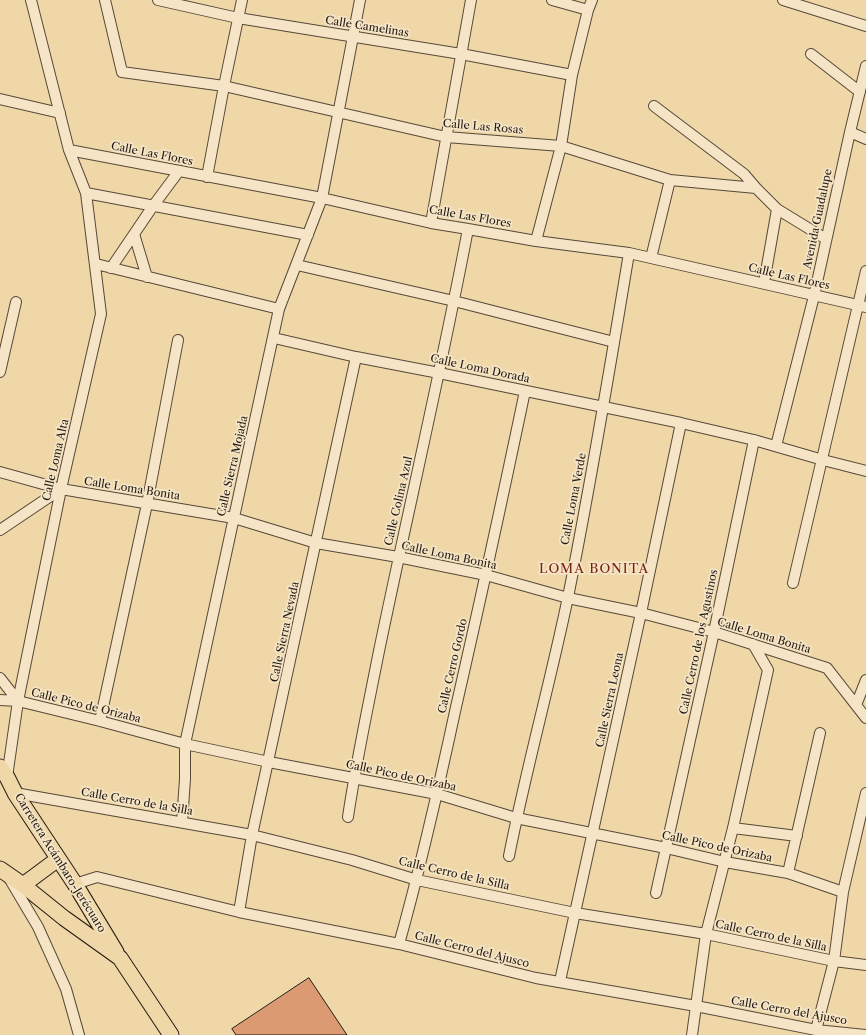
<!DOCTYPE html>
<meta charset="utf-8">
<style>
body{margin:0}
canvas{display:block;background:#efd7a8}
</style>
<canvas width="866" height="1035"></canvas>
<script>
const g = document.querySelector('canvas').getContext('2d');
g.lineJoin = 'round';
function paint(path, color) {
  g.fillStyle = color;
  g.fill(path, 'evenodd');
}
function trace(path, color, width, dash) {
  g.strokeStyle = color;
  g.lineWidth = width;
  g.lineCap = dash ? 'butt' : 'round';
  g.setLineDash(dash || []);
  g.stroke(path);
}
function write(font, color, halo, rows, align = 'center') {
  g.font = font + ' "Libre Caslon Text",serif';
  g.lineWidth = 3.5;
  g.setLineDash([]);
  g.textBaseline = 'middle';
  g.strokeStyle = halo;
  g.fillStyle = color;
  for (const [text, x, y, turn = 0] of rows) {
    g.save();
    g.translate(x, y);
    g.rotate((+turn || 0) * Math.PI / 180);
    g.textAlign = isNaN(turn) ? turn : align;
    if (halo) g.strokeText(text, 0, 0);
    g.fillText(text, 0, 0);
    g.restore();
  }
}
const building = new Path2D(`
 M 309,978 L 347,1035 L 236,1035 L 232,1029 Z`);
const minor = new Path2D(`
 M 105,0 L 122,72 L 224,86 L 446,137 L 561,146 L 670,180 L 756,188 L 777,209 L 826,239
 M 158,0 L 238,18 L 461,54 L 572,75
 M 552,0 L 588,10
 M 783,0 L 866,26
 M 811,54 L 860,92
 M 0,99 L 60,113
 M 654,106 L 744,174 L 756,188
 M 850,132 L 866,139
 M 69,150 L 322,198 L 431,223 L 468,229 L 536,241 L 629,253 L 866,307
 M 207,177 L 224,86 L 242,0
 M 86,193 L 308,235
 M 431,223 L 471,0
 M 134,234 L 147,277
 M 536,241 L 561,146 L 572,75 L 588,10 L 592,0
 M 651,258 L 670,180
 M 96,264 L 279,309
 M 297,265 L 454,301 L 614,342
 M 111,268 L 153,206 L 179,171
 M 764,283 L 777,209
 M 274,338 L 356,357 L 439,373 L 681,423 L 754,440 L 823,460 L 866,471
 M 0,372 L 16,302
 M 776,446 L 814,296 L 850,132 L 866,66
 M 0,472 L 61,489 L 234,518 L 316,543 L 398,557 L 486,575 L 568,598 L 641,613 L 714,632 L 827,668 L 866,718
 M 0,530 L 61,489
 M 793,583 L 866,271
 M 0,678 L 18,701
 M 0,700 L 18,701 L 100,721 L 185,744 L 269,762 L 437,794 L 516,818 L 666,848 L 725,862 L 788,873 L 843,892
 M 856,705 L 866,680
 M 100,721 L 147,504 L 178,340
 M 7,777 L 18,701 L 61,489 L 101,314 L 86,193 L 69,150 L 31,0
 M 15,793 L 252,835 L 352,860 L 417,880 L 575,913 L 706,934 L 834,961 L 866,965
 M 348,817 C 356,762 368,707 379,651 C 408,511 441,371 468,229
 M 182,822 L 185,779 L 185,744 L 279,309 L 322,198 L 360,0
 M 733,828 L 797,836
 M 509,856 C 526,769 550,684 568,597 C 591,483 610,368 629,253
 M 788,873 L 820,733
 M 9,878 L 38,927 L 66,989 L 79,1035
 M 75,884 L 97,877 L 239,912 L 399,944 L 536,978 L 696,1006 L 816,1030 L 866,1035
 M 656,893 L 714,632 L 754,440
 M 239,912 L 252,835 L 356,357
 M 399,944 C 421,866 439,786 456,707 C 480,602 503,496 525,391
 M 560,981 L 641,613 L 681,423
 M 816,1030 L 834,961 L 843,892 L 866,793
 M 692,1035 L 706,934 L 733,828 L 768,670 L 753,644`);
const primary = new Path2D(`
 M 0,767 L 7,777 L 15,793 L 75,884 L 116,952
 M 0,869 L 23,885 L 64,918 L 120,958 L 171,1035
 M 23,885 L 58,859`);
const streetNames = [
 ["Calle Camelinas",367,27,9],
 ["Calle Las Rosas",483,127,5],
 ["Calle Las Flores",152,154,11],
 ["Calle Las Flores",470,217,10],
 ["Avenida Guadalupe",818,219,-78],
 ["Calle Las Flores",789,277,13],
 ["Calle Loma Dorada",480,369,12],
 ["Calle Loma Alta",56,460,-77],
 ["Calle Sierra Mojada",233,466,-77],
 ["Calle Loma Bonita",132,489,9],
 ["Calle Loma Verde",574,499,-79],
 ["Calle Colina Azul",399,501,-77],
 ["Calle Loma Bonita",449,556,12],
 ["Calle Sierra Nevada",285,632,-78],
 ["Calle Loma Bonita",764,636,17],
 ["Calle Cerro de los Agustinos",699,642,-78],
 ["Calle Cerro Gordo",453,666,-77],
 ["Calle Sierra Leona",610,700,-78],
 ["Calle Pico de Orizaba",86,706,14],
 ["Calle Pico de Orizaba",401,776,12],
 ["Calle Cerro de la Silla",137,802,10],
 ["Calle Pico de Orizaba",717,847,12],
 ["Carretera Acámbaro-Jerécuaro",60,863,58],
 ["Calle Cerro de la Silla",454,874,13],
 ["Calle Cerro de la Silla",771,936,12],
 ["Calle Cerro del Ajusco",472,950,14],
 ["Calle Cerro del Ajusco",789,1011,10]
];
const quarterNames = [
 ["LOMA BONITA",594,569]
];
paint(building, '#dc9a72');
trace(building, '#231a12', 1);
trace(minor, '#564938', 12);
trace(primary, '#231a12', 17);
trace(minor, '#f5e5c6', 10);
trace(primary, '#efd7a8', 15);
write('11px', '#231a12', '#f5e5c6', streetNames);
g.letterSpacing = '1px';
write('13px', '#7a1f14', '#f5e5c6', quarterNames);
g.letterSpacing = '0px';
</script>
